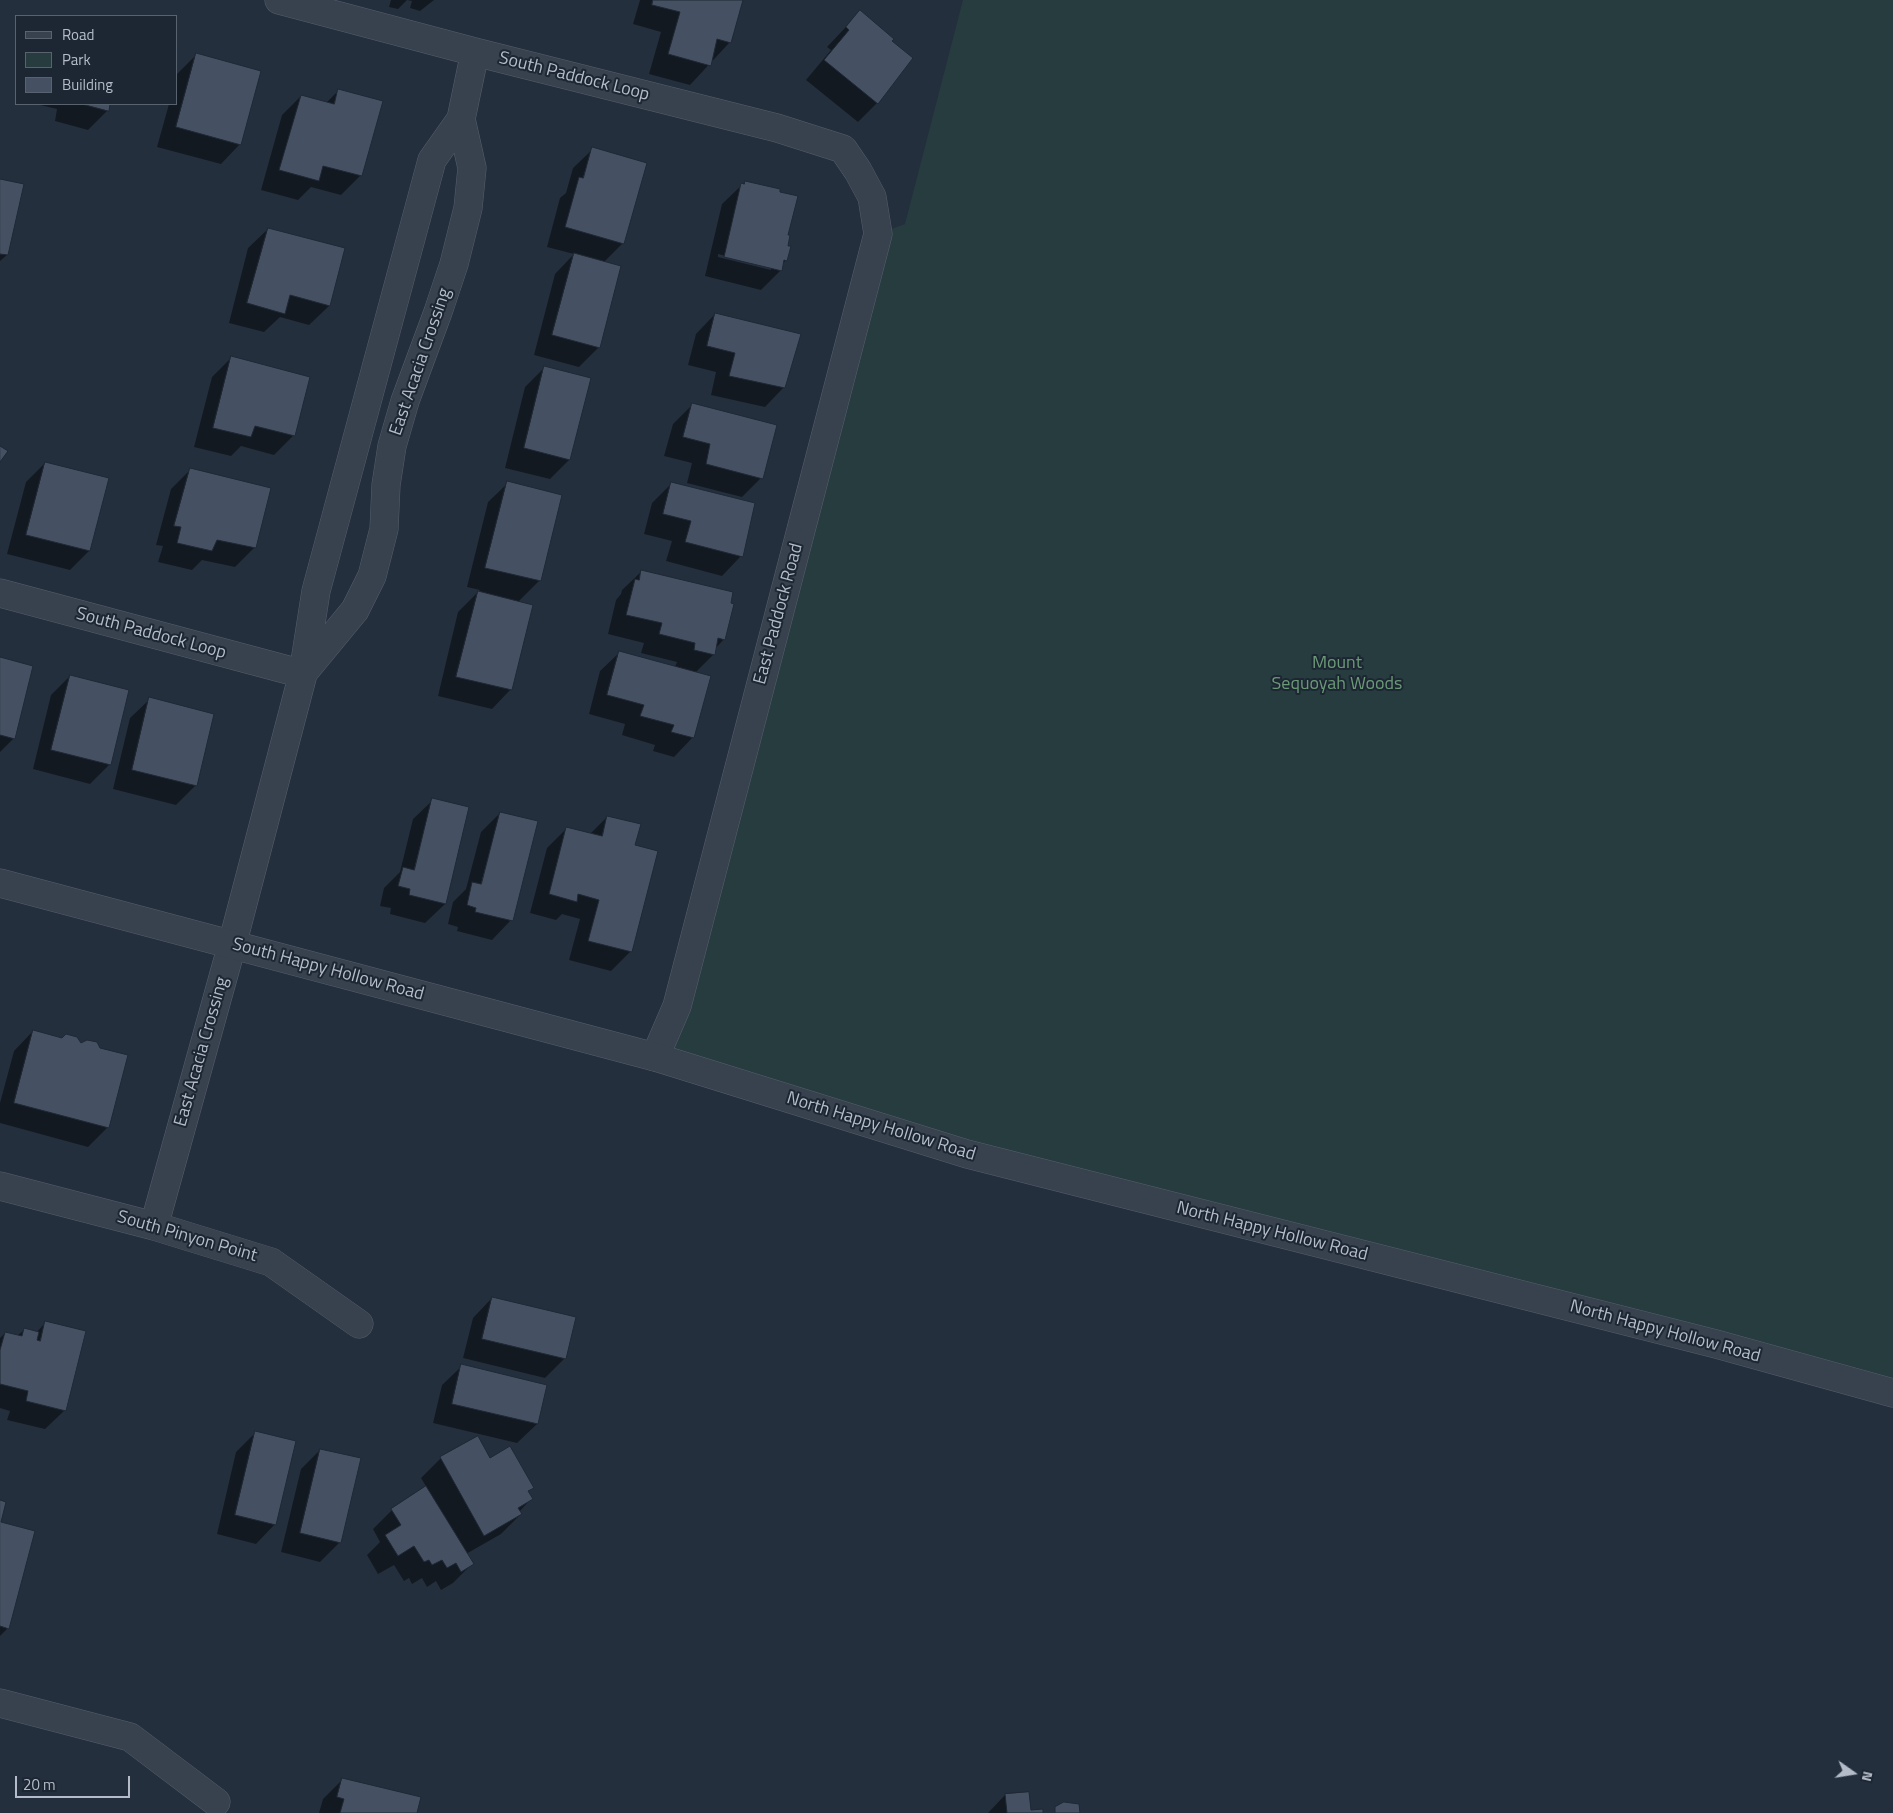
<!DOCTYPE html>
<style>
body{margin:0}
#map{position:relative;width:1893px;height:1813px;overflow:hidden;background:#242f3e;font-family:"Titillium Web",sans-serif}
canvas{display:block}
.legend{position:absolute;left:15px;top:15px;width:162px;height:90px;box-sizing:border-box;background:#1d2633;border:1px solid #59626f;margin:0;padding:6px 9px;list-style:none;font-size:15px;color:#b4bcc9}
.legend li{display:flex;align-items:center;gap:10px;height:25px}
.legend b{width:25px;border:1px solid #59626f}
.north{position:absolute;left:1828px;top:1748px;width:50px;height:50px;-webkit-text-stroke:4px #1d2633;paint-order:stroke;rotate:103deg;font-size:14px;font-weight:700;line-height:20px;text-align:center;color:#b4bcc9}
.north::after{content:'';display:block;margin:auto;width:18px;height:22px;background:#b4bcc9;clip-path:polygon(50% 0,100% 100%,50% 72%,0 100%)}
.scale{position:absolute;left:15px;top:1776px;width:115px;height:22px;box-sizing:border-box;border:2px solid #b4bcc9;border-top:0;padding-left:6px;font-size:15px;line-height:18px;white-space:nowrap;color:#b4bcc9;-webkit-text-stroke:4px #1d2633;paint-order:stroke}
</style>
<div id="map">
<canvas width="1893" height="1813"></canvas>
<ul class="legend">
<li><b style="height:6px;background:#38414e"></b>Road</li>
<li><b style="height:14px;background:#263c3f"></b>Park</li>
<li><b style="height:14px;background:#455162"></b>Building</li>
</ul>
<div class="north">N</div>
<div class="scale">20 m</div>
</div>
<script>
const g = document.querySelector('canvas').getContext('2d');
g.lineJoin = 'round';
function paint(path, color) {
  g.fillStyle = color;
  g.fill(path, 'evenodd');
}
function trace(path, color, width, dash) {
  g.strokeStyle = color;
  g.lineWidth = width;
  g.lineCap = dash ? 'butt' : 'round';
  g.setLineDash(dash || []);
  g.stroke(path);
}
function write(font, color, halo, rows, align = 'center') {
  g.font = font + ' "Titillium Web",sans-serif';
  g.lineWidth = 4;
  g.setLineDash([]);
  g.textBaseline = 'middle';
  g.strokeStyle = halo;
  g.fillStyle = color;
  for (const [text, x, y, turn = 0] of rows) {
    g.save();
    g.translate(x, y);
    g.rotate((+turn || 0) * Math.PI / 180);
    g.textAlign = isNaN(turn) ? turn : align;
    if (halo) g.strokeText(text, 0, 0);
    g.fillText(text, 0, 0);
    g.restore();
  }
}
const green = new Path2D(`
 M 963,0 L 1893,0 L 1893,1393 L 655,1057 L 878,234 L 905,224 Z`);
const shadow = new Path2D(`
 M 391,0 L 407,0 L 398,9 L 389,7 Z
 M 407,0 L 434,0 L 420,11 L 410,8 L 412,1 Z
 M 640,0 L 741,0 L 730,42 L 690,85 L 649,74 L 661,32 L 633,24 Z
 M 860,12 L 877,103 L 858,122 L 806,80 L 831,50 L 827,47 Z
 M 196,55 L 240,144 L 221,164 L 157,147 L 169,104 L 176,104 L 177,74 Z
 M 339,90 L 361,175 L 341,195 L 311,187 L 298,200 L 261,190 L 282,115 L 301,96 L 326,103 Z
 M 36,104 L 109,104 L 108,110 L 88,130 L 55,121 L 57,109 Z
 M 593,149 L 623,243 L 604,262 L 599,347 L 579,367 L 534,355 L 555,274 L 574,254 L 547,247 L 560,198 L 566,193 L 573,168 Z
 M 0,180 L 7,255 L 0,261 Z
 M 745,182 L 787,236 L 786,260 L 782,265 L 781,270 L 761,290 L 705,276 L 722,204 ZM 718,254 L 771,267 L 771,270 L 718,257 Z
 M 268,229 L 344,249 L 329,306 L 309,325 L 280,317 L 264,332 L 229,323 L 248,248 Z
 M 715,314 L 784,387 L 765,407 L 711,395 L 716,372 L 688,365 L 696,334 Z
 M 232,357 L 309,378 L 293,436 L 274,455 L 241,446 L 231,456 L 194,447 L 212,377 Z
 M 544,368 L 569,460 L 550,479 L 505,468 L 525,387 Z
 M 692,405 L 761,478 L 742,497 L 687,483 L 692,463 L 664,456 L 673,424 Z
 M 45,463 L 89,551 L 70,570 L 7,554 L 26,482 Z
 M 190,470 L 255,547 L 235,567 L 202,560 L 192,570 L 158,562 L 163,546 L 156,545 L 171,489 Z
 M 508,483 L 561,496 L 539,581 L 518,602 L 511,689 L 492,709 L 438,696 L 458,612 L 480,590 L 467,587 L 488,502 Z
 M 671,484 L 741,556 L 722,576 L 666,561 L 672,541 L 644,534 L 652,503 Z
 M 642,571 L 724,639 L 715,649 L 714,654 L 695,673 L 693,737 L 674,757 L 653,751 L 655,745 L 622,735 L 625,724 L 589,714 L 600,671 L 620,652 L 675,667 L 677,662 L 641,653 L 644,643 L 608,634 L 616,600 L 621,594 L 622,590 Z
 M 0,659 L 14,738 L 0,752 Z
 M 70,676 L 110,764 L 90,784 L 33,769 L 51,695 Z
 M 150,699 L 196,785 L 176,805 L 113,789 L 130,718 Z
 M 433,800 L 468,808 L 445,904 L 425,923 L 390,914 L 391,908 L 380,906 L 384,888 L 400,872 L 413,819 Z
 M 500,813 L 511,920 L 492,940 L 457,931 L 458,927 L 448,924 L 453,902 L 466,889 L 481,832 Z
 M 607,817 L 634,846 L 631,951 L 611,971 L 569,960 L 580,919 L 562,914 L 556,920 L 530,913 L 547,848 L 567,828 L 590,834 Z
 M 33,1031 L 99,1049 L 108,1127 L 88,1147 L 0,1123 L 0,1103 L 14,1051 Z
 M 492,1298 L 565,1358 L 545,1378 L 463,1358 L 473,1318 Z
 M 45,1323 L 65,1410 L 45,1429 L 7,1420 L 10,1411 L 0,1408 L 0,1338 L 5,1333 L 17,1336 L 24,1330 L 36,1333 Z
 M 462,1366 L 545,1386 L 537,1424 L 517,1443 L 433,1423 L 442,1385 Z
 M 256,1432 L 275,1524 L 256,1544 L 217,1534 L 236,1452 Z
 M 478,1437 L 490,1459 L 532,1488 L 527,1492 L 531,1499 L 519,1512 L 521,1514 L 501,1534 L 466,1554 L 472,1564 L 453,1583 L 441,1590 L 436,1581 L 427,1587 L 422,1578 L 412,1584 L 409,1578 L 404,1581 L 394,1565 L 378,1574 L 367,1555 L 380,1542 L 373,1529 L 392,1510 L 427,1488 L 421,1478 L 441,1458 Z
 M 320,1450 L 340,1542 L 320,1562 L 281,1552 L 301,1469 Z
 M 0,1523 L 8,1628 L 0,1636 Z
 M 342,1780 L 416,1813 L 319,1813 L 323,1799 Z
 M 1005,1795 L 1030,1812 L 1042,1813 L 988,1813 Z`);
const building = new Path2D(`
 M 653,0 L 743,0 L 731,43 L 717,39 L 711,66 L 668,54 L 680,12 L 652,5 Z
 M 860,10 L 894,39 L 892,41 L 913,58 L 878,104 L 824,60 L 849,30 L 846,27 Z
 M 196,53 L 261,71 L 241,145 L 176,127 Z
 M 338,89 L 383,101 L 362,176 L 323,166 L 319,181 L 279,170 L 301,95 L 334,104 Z
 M 82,104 L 110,104 L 109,111 Z
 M 592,147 L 647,163 L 624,244 L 565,227 L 579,177 L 583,178 Z
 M 0,179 L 24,184 L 8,255 L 0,254 Z
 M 745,181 L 780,189 L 780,192 L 798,196 L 788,235 L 790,235 L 788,246 L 791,246 L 787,261 L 784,260 L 782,271 L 724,257 L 741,183 L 744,184 Z
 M 268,228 L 345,248 L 330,306 L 290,295 L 285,314 L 247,303 Z
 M 574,253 L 621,266 L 600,348 L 552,335 Z
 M 715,313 L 801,334 L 785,388 L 729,376 L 735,353 L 707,346 Z
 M 231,356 L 310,377 L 295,436 L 255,426 L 251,437 L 213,428 Z
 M 544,366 L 591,378 L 570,460 L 524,448 Z
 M 692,403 L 777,425 L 763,479 L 706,464 L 710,444 L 683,437 Z
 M 0,446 L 8,451 L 0,462 Z
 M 45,462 L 109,478 L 90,551 L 26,535 Z
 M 190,468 L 271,488 L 256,548 L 217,540 L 212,551 L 177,543 L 181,527 L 174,526 Z
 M 507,481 L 562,495 L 541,581 L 485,568 Z
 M 671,482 L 755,503 L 743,557 L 685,542 L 691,521 L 663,514 Z
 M 641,570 L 733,592 L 731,603 L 734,604 L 725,640 L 718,638 L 715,655 L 694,650 L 695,643 L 659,634 L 662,623 L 626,615 L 635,579 L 639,580 Z
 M 478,591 L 533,605 L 512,690 L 456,677 Z
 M 619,651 L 711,676 L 694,738 L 671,732 L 674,725 L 640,716 L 644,705 L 607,695 Z
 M 0,657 L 33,666 L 15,739 L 0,735 Z
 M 70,675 L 129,690 L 111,765 L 51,750 Z
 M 149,697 L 214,714 L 197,786 L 132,770 Z
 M 432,798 L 469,807 L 446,904 L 409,895 L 410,889 L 398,886 L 403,867 L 414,870 Z
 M 500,812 L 538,821 L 513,921 L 475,912 L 476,908 L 467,905 L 472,882 L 481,884 Z
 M 607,816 L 641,824 L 635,845 L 658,851 L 632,952 L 588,941 L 599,900 L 578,894 L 577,902 L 549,894 L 566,827 L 602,836 Z
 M 33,1030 L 62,1038 L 66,1034 L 77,1037 L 81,1043 L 87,1040 L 97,1042 L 100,1048 L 128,1055 L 109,1128 L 14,1103 Z
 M 492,1297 L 576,1317 L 566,1359 L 482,1339 Z
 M 45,1321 L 86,1331 L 66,1411 L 26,1401 L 28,1391 L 0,1384 L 0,1350 L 5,1332 L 22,1336 L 24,1328 L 39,1332 L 37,1340 L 40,1341 Z
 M 461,1364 L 547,1385 L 538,1424 L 452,1404 Z
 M 255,1431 L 296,1441 L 276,1525 L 235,1515 Z
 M 478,1436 L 490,1458 L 510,1446 L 534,1488 L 528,1491 L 533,1499 L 518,1508 L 522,1514 L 484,1536 L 440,1457 Z
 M 320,1449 L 361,1458 L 341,1543 L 300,1533 Z
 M 426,1486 L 474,1564 L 461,1572 L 456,1563 L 447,1568 L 442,1560 L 432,1565 L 429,1560 L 424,1562 L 414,1546 L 398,1556 L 385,1535 L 401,1525 L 391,1509 Z
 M 0,1500 L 6,1502 L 1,1522 L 35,1531 L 9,1629 L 0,1626 Z
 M 342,1778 L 421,1797 L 417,1813 L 340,1813 L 344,1799 L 337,1797 Z
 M 1029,1792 L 1031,1810 L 1043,1809 L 1043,1813 L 1007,1813 L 1005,1794 Z
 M 1064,1802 L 1079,1804 L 1080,1813 L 1055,1813 L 1055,1807 Z`);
const minor = new Path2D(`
 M 279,0 L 475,52 L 777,128 L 843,149 L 858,171 L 872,197 L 878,234 L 677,1006 L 655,1057
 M 0,593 L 303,674
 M 303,673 L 355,610 L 372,576 L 384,529 L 386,485 L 392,446 L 405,401 L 438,312 L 454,264 L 468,208 L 472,168 L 461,119
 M 0,1186 L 154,1226 L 271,1262 L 359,1324
 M 154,1226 L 232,945 L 303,674 L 316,591 L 432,160 L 461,119 L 475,52
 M 0,1703 L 130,1737 L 216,1802`);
const tertiary = new Path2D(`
 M 0,883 L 655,1057 L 967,1154 L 1716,1344 L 1893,1393`);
const streetNames = [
 ["South Paddock Loop",574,77,14],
 ["East Acacia Crossing",421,362,-71],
 ["East Paddock Road",779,614,-75],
 ["South Paddock Loop",151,634,15],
 ["South Happy Hollow Road",328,970,15],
 ["East Acacia Crossing",202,1052,-74],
 ["North Happy Hollow Road",881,1127,17],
 ["North Happy Hollow Road",1272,1232,14],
 ["South Pinyon Point",187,1237,16],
 ["North Happy Hollow Road",1665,1332,15]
];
const parkNames = [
 ["Mount",1337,664],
 ["Sequoyah Woods",1337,685]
];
paint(green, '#263c3f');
paint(shadow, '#0007');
paint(building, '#455162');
trace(building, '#1f2835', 1);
trace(minor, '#565f6c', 29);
trace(tertiary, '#565f6c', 29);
trace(minor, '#38414e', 28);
trace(tertiary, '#38414e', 28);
write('18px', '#b4bcc9', '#1d2633', streetNames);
write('18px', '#6b9a76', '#1d2633', parkNames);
</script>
